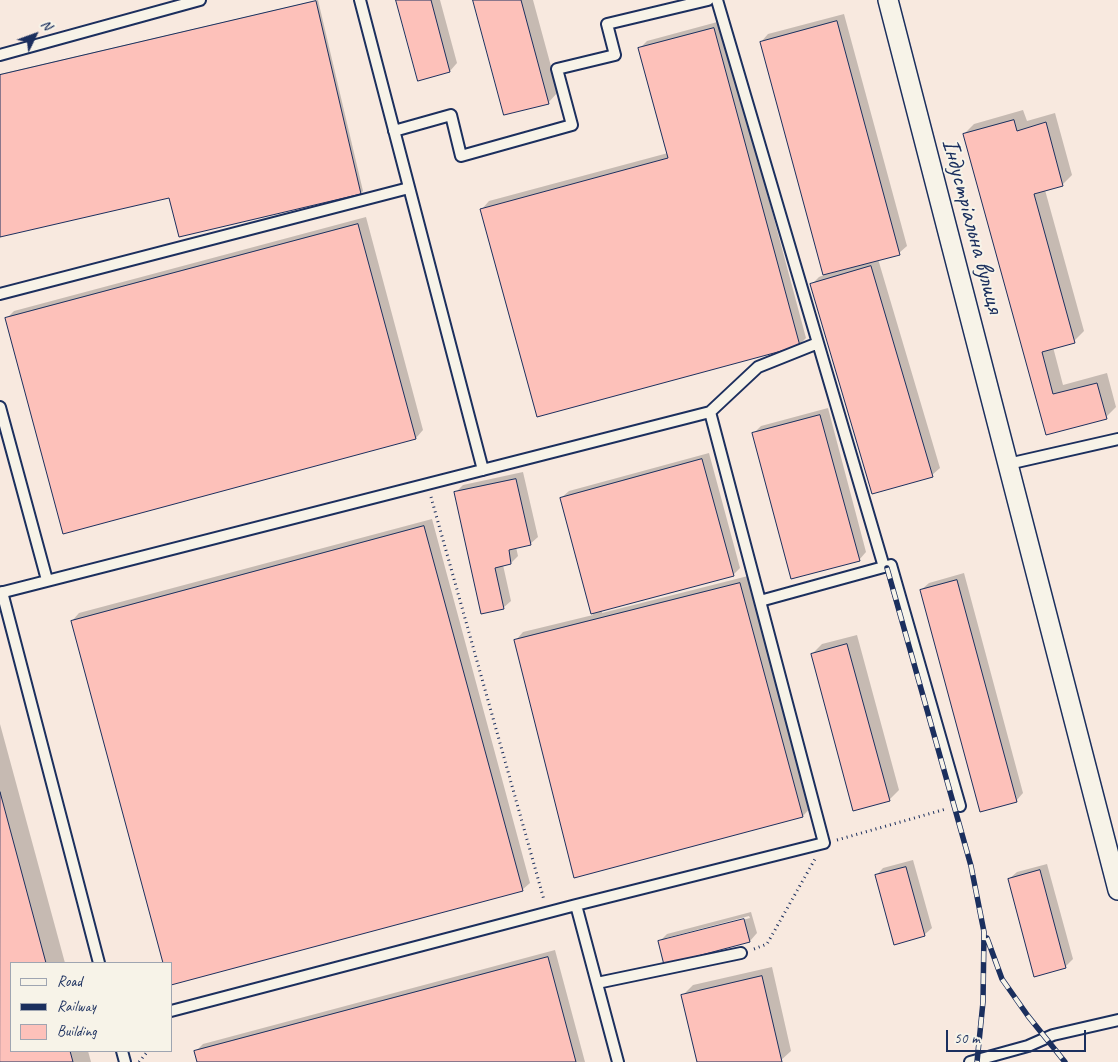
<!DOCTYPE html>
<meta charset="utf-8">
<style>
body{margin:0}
#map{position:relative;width:1118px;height:1062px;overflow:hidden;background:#f8e9df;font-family:Caveat,sans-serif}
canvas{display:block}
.legend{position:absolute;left:10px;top:962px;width:162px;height:90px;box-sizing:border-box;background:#f7f3e8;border:1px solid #9fa5b1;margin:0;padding:6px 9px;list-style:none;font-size:15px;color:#1b2f5e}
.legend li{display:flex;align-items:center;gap:10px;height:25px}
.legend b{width:25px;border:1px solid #9fa5b1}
.north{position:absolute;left:10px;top:10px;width:50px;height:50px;-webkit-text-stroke:4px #f7f3e8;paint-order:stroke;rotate:48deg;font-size:14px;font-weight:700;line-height:20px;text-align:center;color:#1b2f5e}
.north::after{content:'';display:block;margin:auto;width:18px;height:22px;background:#1b2f5e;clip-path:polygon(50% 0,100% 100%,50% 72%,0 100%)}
.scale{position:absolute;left:946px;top:1030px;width:140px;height:22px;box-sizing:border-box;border:2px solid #1b2f5e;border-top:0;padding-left:6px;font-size:15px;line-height:18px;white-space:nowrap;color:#1b2f5e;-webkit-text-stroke:4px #f7f3e8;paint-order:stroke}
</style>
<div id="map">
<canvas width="1118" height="1062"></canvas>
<ul class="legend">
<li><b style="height:6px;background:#f7f3e8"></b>Road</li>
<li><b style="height:6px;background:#1b2f5e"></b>Railway</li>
<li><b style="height:14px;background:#fdc1ba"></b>Building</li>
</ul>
<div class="north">N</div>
<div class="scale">50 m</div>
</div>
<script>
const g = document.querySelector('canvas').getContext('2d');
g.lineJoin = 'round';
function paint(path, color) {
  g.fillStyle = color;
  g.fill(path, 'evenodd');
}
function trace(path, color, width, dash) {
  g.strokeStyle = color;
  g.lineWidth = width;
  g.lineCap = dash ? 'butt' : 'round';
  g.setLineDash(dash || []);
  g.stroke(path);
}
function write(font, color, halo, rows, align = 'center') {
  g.font = font + ' Caveat,sans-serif';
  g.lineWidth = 4;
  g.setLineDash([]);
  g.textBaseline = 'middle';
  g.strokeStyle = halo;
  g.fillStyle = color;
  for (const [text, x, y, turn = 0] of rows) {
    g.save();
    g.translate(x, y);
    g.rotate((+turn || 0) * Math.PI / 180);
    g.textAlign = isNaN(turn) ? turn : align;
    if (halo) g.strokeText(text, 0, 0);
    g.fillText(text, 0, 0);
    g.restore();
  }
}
const shadow = new Path2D(`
 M 318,0 L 363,191 L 361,193 L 170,196 L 0,236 L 0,74 Z
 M 398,0 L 440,0 L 457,63 L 450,71 L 419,79 Z
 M 475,0 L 533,0 L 558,92 L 548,103 Z
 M 844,14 L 907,246 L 899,253 L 878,259 L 940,468 L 932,475 L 812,284 L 819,277 L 824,275 L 761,42 L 768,34 Z
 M 721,21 L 806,338 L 799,345 L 482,209 L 489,201 L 668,153 L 640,48 L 647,41 Z
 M 1023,110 L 1027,121 L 1055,113 L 1072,175 L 1062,185 L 1045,190 L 1084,331 L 1074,341 L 1053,347 L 1063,385 L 1107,373 L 1116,407 L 1106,417 L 1047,434 L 964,134 L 974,124 Z
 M 366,217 L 423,430 L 416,438 L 64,532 L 6,319 L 14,311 Z
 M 828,408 L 866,552 L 859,560 L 753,434 L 761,426 Z
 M 709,453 L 740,568 L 733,575 L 602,610 L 602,613 L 748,576 L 810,808 L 803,816 L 516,640 L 523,632 L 593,615 L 561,498 L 569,491 Z
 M 523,472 L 538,537 L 530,544 L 516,547 L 518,556 L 511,563 L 503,565 L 511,601 L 503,608 L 455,493 L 463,485 Z
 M 432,519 L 530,883 L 522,890 L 171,963 L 164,963 L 72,621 L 79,613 Z
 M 964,573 L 1023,793 L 1016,801 L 921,590 L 929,583 Z
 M 857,635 L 899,790 L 889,800 L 812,654 L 822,644 Z
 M 0,724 L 65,963 L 11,963 L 11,1051 L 88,1051 L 91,1062 L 0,1062 Z
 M 913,860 L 932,928 L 924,935 L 876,876 L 883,868 Z
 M 1047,864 L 1073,959 L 1065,967 L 1009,879 L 1017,872 Z
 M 751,912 L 757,933 L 750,941 L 659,942 L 667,934 ZM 749,916 L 750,918 L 666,941 L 666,938 Z
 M 555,950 L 585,1062 L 198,1062 L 195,1052 L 203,1044 Z
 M 772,967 L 791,1051 L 779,1062 L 698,1062 L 683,995 L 693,985 Z`);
const building = new Path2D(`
 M 396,0 L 431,0 L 450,72 L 418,81 Z
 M 473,0 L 521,0 L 549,104 L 504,115 Z
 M 316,1 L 361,194 L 179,237 L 169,198 L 0,237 L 0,75 Z
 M 837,21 L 900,255 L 823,275 L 760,42 Z
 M 714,28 L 800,346 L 537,417 L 480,209 L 668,158 L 638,48 Z
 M 1014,120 L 1017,131 L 1046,122 L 1063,186 L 1034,194 L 1075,343 L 1042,352 L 1053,394 L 1097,383 L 1107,419 L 1046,435 L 963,134 Z
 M 358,224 L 416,439 L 63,534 L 5,318 Z
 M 871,266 L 933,477 L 872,494 L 810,284 Z
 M 820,415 L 860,561 L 791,579 L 752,433 Z
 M 702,459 L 734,576 L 591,614 L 560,498 Z
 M 516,479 L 531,545 L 509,550 L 511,564 L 495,568 L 504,609 L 481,614 L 454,492 Z
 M 424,526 L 523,891 L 171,985 L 171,963 L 163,963 L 71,621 Z
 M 957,580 L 1017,802 L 980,812 L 920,590 Z
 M 740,583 L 803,817 L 574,878 L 514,640 Z
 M 847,644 L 890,801 L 853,811 L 811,654 Z
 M 0,792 L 46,963 L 11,963 L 11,1051 L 70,1051 L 73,1062 L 0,1062 Z
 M 906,867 L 925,936 L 894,945 L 875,875 Z
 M 1040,870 L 1066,968 L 1034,977 L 1008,879 Z
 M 744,919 L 750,942 L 664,965 L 658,941 Z
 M 548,957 L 576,1062 L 197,1062 L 194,1051 Z
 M 762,976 L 782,1062 L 697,1062 L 681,995 Z`);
const path = new Path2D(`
 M 431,497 L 544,900
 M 837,840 L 946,809
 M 754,949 L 767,944 L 815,859
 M 139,1062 L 148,1051`);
const lane = new Path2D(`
 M 360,0 L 483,470
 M 717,0 L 884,567
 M 0,55 L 200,0
 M 394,131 L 451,115 L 461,156 L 572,125 L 557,69 L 615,55 L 607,24 L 708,0
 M 0,294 L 409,188
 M 0,407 L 47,580
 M 710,412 L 758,367 L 818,343
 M 1008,464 L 1118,439
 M 2,592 L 99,963
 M 0,593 L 710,412 L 824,843 L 576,905 L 618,1062
 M 760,601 L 891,565 L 960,806
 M 597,983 L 741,953
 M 171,1011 L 576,905
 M 122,1051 L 125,1062
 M 970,1062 L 1028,1046 L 1053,1035 L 1118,1020`);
const street = new Path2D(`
 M 888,0 L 1118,890`);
const rail = new Path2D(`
 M 887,568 L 971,866 L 984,932 L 983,1002 L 977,1062
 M 987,938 L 1002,979 L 1028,1016 L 1065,1062`);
const streetNames = [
 ["Індустріальна вулиця",972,226,75]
];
paint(shadow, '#0003');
paint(building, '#fdc1ba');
trace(building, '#1b2f5e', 1);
trace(lane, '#1b2f5e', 14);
trace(street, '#1b2f5e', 22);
trace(path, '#1b2f5e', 3, [1, 4]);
trace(lane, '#f7f3e8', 10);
trace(street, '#f7f3e8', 19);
trace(rail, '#1b2f5e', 5.5);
trace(rail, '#f7f3e8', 4, [11]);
write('25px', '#1b2f5e', '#f7f3e8', streetNames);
</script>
